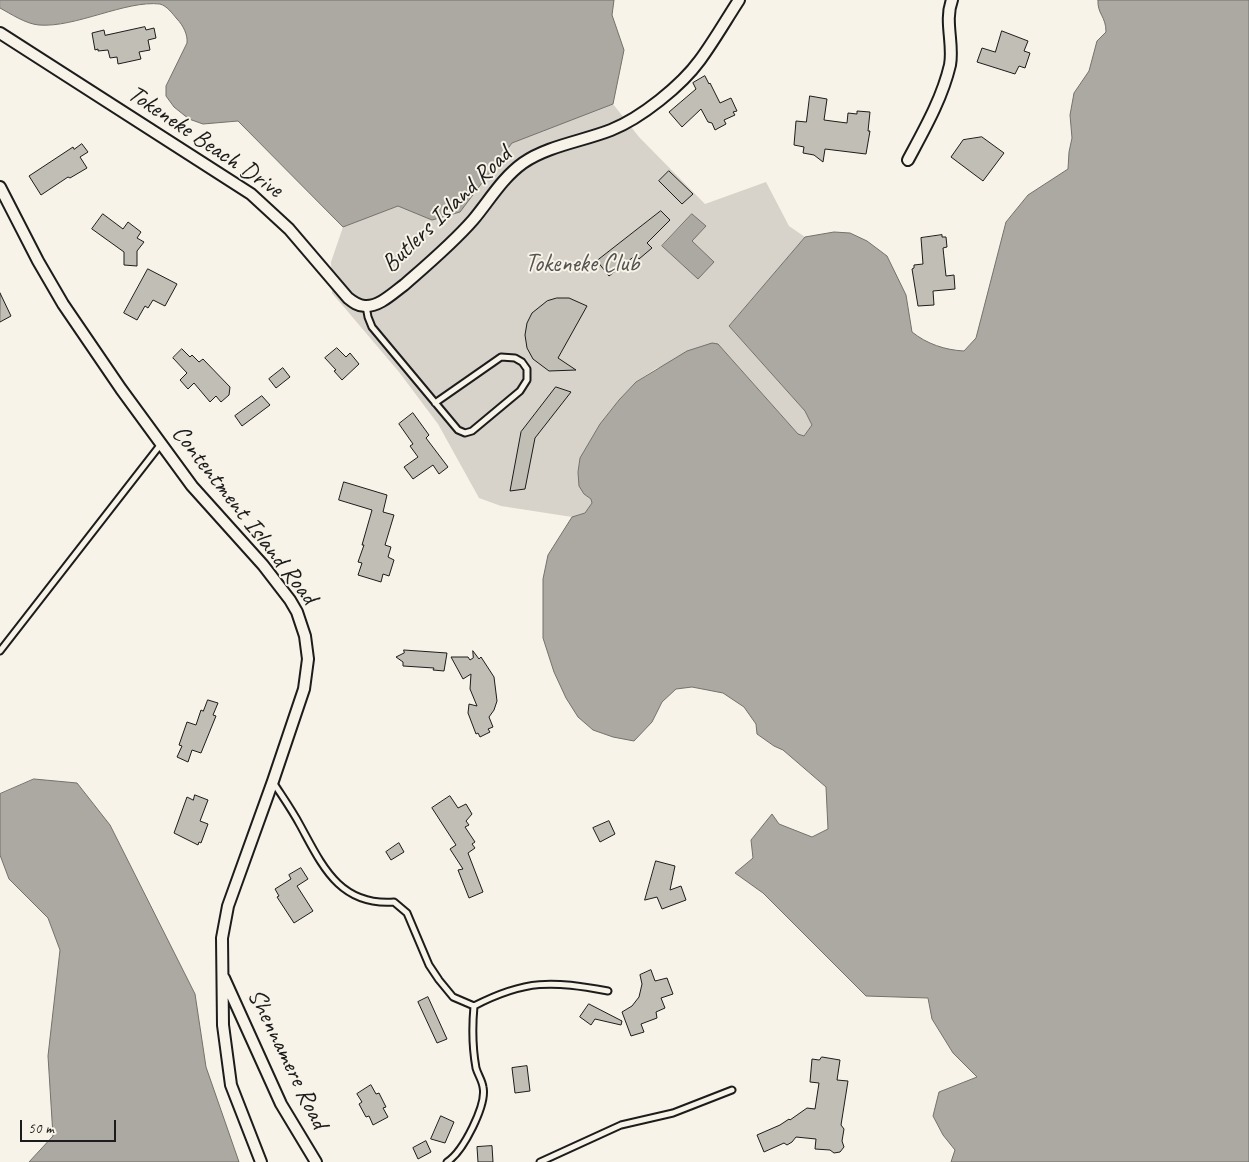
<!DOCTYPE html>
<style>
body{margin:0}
#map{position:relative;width:1249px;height:1162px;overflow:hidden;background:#f7f3e8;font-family:Caveat,sans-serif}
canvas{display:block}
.scale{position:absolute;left:20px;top:1120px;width:96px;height:22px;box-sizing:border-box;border:2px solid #1c1c1c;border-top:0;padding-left:6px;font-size:15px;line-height:18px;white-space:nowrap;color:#1c1c1c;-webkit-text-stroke:4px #f7f3e8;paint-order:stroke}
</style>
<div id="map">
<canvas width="1249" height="1162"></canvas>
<div class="scale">50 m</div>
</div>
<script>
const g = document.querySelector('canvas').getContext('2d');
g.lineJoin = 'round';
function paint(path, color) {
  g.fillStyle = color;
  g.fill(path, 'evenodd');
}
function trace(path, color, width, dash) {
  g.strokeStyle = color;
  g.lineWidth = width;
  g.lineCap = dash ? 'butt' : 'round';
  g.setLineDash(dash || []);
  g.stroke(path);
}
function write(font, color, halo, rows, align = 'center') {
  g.font = font + ' Caveat,sans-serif';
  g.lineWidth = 4;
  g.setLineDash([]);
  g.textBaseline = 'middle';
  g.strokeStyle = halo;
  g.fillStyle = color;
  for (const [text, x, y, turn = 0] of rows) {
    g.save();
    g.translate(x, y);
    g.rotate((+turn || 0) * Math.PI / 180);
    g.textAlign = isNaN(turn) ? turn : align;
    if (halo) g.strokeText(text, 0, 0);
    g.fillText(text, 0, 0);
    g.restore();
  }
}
const green = new Path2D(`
 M 613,104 L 639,137 L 705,204 L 766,182 L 789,226 L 805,237 L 729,326 L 805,411 L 812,425 L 804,436 L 798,434 L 718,344 L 655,369 L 636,382 L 619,400 L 600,424 L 580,458 L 578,472 L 584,494 L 591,499 L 592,503 L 585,513 L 572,517 L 501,506 L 479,498 L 438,424 L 399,372 L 332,293 L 331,262 L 343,227 L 398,206 L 432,220 L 460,212 L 512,143 Z`);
const water = new Path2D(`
 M 0,0 L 614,0 L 612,15 L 624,50 L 613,104 L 512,143 L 460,212 L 432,220 L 398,206 L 343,227 L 238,121 L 203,124 L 189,119 L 174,107 L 166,96 L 166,86 L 187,43 C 188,35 183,25 177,19 C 172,13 167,6 160,4 C 126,0 75,28 39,25 C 26,24 11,14 0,8 Z
 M 1098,0 L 1249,0 L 1249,1162 L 951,1162 L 955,1150 L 943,1135 L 933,1116 L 939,1092 L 977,1077 L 953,1053 L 932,1019 L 928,998 L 866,996 L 763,893 L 735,873 L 753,858 L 751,840 L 772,814 L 779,824 L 812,837 L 828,829 L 826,787 L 783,750 L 774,746 L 757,734 L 756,724 L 744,707 L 723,693 L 692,687 L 676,689 L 662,702 L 652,722 L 634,741 L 613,737 L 593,730 L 578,717 L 566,698 L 554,672 L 543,638 L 543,579 L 548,555 L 572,517 L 585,513 L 592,503 L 591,499 L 584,494 L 579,486 L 578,472 L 580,458 L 600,424 L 619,400 L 636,382 L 687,351 L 712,343 L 718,344 L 798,434 L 804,436 L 812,425 L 805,411 L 729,326 L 805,237 L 834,232 L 850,233 L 867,241 L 887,256 L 906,295 L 912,332 C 927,344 945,350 964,351 L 976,338 L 1006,222 L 1028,195 L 1068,169 L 1069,152 L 1072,138 L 1070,115 L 1074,93 L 1089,71 L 1097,41 L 1106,32 C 1106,16 1097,14 1098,0 Z
 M 692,214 L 706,226 L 692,241 L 714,262 L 698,279 L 662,246 Z
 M 34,779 L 77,783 L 110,825 L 195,994 L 206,1067 L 239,1162 L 29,1162 L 53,1136 L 48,1056 L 60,950 L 48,918 L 9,879 L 0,855 L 0,794 Z`);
const building = new Path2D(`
 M 145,27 L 146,30 L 154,28 L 156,38 L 148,40 L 150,50 L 139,52 L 141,59 L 118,64 L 117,57 L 110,58 L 108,50 L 98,51 L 98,49 L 95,50 L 92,33 L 104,30 L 105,35 Z
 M 1002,31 L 1028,41 L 1024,51 L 1030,53 L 1025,68 L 1019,66 L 1015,74 L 977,62 L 982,48 L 995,52 Z
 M 705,76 L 709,84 L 710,83 L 720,103 L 731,98 L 737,111 L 733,112 L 735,115 L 724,120 L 726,124 L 715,130 L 712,123 L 708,122 L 701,109 L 682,127 L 669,112 L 696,89 L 693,83 Z
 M 810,96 L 827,99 L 824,120 L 847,123 L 848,113 L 857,114 L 857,111 L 870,112 L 868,131 L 870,131 L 866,154 L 825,149 L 823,162 L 814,155 L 803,153 L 804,147 L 794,145 L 796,121 L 806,122 Z
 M 982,137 L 1004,153 L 983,181 L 951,157 L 963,140 Z
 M 82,144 L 88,152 L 80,157 L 87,168 L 70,178 L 68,177 L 41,195 L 29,176 L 73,147 L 74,149 Z
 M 669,171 L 693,194 L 682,204 L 659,181 Z
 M 661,211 L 670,220 L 647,243 L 652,248 L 639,259 L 636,255 L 609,276 L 597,261 Z
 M 103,214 L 123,229 L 128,222 L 141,232 L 137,238 L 144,242 L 137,251 L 137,266 L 124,265 L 124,252 L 92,229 Z
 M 942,235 L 942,237 L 946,237 L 947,247 L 943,248 L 946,276 L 954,275 L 955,289 L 933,291 L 934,305 L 918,306 L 912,269 L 914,268 L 914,265 L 923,264 L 921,238 Z
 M 148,269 L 177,284 L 165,306 L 153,300 L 148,308 L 145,306 L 137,320 L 124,313 Z
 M 0,293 L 11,316 L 0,322 Z
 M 557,298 L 569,298 L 587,306 L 558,358 L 576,370 L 549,371 L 533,359 L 527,348 L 525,335 L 527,323 L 532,313 L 547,301 Z
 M 337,348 L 346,357 L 350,353 L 359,364 L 342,380 L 334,371 L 336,370 L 325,358 Z
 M 182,349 L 190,357 L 192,355 L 199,362 L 203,359 L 230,387 L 229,395 L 221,402 L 216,396 L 210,402 L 194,383 L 188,389 L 180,380 L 187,373 L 173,358 Z
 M 283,368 L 290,377 L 276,388 L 269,379 Z
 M 556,387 L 571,392 L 535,438 L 525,489 L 510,491 L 521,432 Z
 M 262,396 L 270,405 L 242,426 L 235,416 Z
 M 413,413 L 429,435 L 426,438 L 448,467 L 439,474 L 433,465 L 413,479 L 404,467 L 418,457 L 410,446 L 413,444 L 399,424 Z
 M 344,482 L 387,495 L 383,512 L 394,515 L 385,545 L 391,547 L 388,557 L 394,560 L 389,576 L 383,574 L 381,582 L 358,575 L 362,563 L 358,562 L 364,545 L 362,545 L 372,510 L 339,500 Z
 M 404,650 L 447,653 L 444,671 L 433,670 L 434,668 L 403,666 L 403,662 L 396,657 L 404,653 Z
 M 473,651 L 479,659 L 481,657 L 494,677 L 497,701 L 494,710 L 489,717 L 493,727 L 488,729 L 490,732 L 480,737 L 478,733 L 476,734 L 468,713 L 469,704 L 477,706 L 470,689 L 471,674 L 463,679 L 451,657 L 468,657 L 470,660 L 473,658 Z
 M 208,700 L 218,703 L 213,715 L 216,716 L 201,753 L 192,750 L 188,762 L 177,757 L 182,746 L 179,745 L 187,722 L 196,725 L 201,710 L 203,711 Z
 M 195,795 L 208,800 L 200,821 L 208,824 L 201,843 L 199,842 L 198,845 L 174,833 L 187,797 L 193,800 Z
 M 450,796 L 458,808 L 466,804 L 472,814 L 466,821 L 469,825 L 465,827 L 475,842 L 472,844 L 475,848 L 468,853 L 483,892 L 469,898 L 458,870 L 463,869 L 450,849 L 456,845 L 432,808 Z
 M 609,821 L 615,834 L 600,842 L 593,828 Z
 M 399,843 L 404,852 L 391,860 L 386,852 Z
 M 656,861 L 675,866 L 670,890 L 681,886 L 686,900 L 662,909 L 657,897 L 645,900 Z
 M 301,868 L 308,879 L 297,886 L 313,911 L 294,923 L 277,897 L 279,896 L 275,889 L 291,879 L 289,875 Z
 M 651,970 L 655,981 L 667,978 L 673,994 L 661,998 L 665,1008 L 656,1012 L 657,1018 L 641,1024 L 644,1032 L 631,1036 L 622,1012 L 632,1006 L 639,997 L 642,984 L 640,975 Z
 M 428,997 L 447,1039 L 437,1043 L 418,1002 Z
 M 589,1004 L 622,1021 L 621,1025 L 595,1019 L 591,1025 L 580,1017 Z
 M 822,1057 L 840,1060 L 837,1080 L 848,1081 L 841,1125 L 844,1129 L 842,1141 L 844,1147 L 840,1152 L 834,1153 L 830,1150 L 815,1149 L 816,1139 L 796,1137 L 792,1142 L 787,1145 L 784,1143 L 764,1152 L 757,1135 L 780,1125 L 789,1119 L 790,1120 L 807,1108 L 815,1109 L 819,1083 L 810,1082 L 812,1059 L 819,1060 Z
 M 527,1066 L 530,1091 L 515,1093 L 512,1068 Z
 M 371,1085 L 376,1094 L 379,1093 L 386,1107 L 383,1108 L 388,1117 L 373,1125 L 369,1116 L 366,1117 L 359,1104 L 362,1102 L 357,1094 Z
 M 441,1116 L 454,1122 L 445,1143 L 431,1139 Z
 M 426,1141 L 431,1152 L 418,1159 L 413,1148 Z
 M 492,1146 L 493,1162 L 478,1162 L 477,1147 Z`);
const service = new Path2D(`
 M 366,306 L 368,317 L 372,327 L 458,430 L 465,433 L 472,431 L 520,391 L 527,380 L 527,369 L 522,362 L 515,358 L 501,357 L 435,403
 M 0,651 L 161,444
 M 273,782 C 282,796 292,810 300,825 C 322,865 339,906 394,902 L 407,913 L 429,965 L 439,980 L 453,997 L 474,1006 C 526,979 552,981 608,991
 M 447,1162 C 463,1152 487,1105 483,1087 C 482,1080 478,1075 476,1068 C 472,1046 472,1028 474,1006
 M 540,1162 L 621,1125 L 673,1113 L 732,1090`);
const minor = new Path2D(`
 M 0,33 L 251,194 L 289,229 L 348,298 C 353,302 358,306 365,306 C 379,307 393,293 404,285 C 428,264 452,244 473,220 C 489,201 502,178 523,163 C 547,146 583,141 611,130 C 641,118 681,86 700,60 C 714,41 726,20 739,0
 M 908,160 C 924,130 942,99 950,65 C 954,44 944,21 952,0
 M 0,187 L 38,261 L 63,304 L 121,389 L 192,486 L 263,565 L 290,600 L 297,612 L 305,636 L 308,659 L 304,689 L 273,781 L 228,906 L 222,938 L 223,1025 L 231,1085 L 261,1162
 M 224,978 L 281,1104 L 316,1162`);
const streetNames = [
 ["Tokeneke Beach Drive",205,142,34],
 ["Butlers Island Road",447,210,-44],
 ["Contentment Island Road",244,515,52],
 ["Shennamere Road",287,1059,64]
];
const parkNames = [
 ["Tokeneke Club",582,264]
];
paint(green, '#d7d3cb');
paint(water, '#aca9a2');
trace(water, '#72716c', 1);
paint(building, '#c0beb5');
trace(building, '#1c1c1c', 1);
trace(service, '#1c1c1c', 9);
trace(minor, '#1c1c1c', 14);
trace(service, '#f7f3e8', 5);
trace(minor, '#f7f3e8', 10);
write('25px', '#1c1c1c', '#f7f3e8', streetNames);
write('25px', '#545351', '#f7f3e8', parkNames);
</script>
